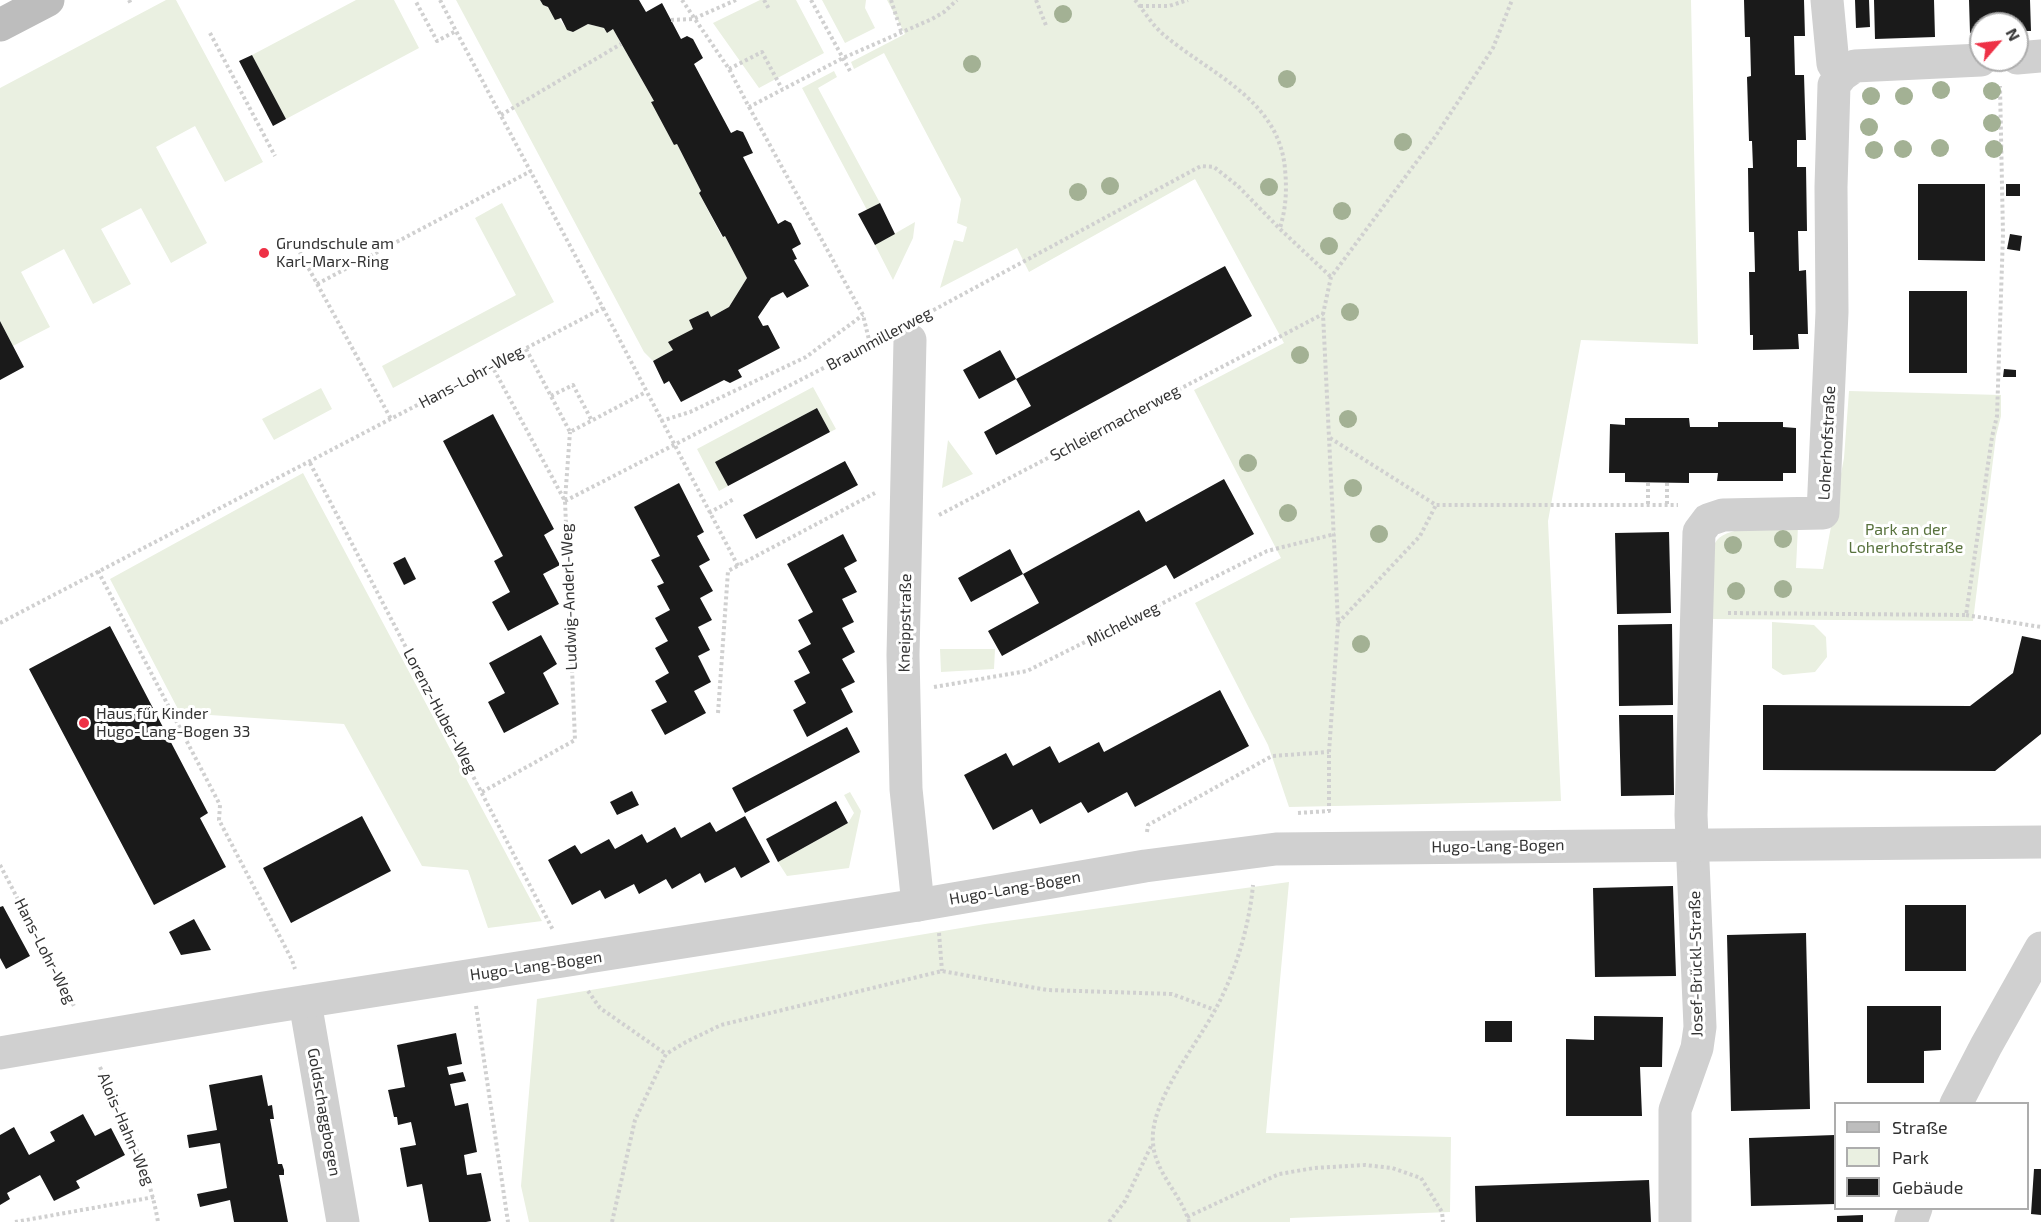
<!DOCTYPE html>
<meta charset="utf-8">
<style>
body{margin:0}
#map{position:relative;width:2041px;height:1222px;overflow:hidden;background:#fff;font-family:"Exo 2",sans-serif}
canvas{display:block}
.legend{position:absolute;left:1834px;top:1102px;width:195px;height:108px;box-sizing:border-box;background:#fff;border:2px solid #adadad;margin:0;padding:8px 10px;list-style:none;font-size:18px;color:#333}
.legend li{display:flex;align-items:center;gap:12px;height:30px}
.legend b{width:30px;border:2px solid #adadad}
.north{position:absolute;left:1969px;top:12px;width:60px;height:60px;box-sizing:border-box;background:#fff;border:2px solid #adadad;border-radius:50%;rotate:62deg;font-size:16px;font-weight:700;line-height:24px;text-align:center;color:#333}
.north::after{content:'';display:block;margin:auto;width:21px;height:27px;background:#ee3146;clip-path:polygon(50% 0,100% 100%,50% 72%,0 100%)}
</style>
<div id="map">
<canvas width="2041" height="1222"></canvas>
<ul class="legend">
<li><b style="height:8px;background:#bdbdbd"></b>Straße</li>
<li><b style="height:16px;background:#eaf0e1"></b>Park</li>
<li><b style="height:16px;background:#1a1a1a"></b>Gebäude</li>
</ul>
<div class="north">N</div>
</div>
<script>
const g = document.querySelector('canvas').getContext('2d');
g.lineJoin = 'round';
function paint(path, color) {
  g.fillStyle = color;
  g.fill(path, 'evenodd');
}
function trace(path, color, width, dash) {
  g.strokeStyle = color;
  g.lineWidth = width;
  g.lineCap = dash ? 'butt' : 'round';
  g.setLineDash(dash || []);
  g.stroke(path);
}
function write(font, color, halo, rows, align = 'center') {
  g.font = font + ' "Exo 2",sans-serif';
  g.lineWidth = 6;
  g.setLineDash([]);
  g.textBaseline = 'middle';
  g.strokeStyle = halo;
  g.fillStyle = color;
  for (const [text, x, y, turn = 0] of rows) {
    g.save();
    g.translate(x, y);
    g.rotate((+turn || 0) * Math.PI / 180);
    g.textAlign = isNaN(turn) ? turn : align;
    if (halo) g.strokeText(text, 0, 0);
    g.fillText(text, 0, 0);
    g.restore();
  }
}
const green = new Path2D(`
 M 166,0 L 176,0 L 263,162 L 225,182 L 195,126 L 156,147 L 207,243 L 171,263 L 141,208 L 101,229 L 131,284 L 93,304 L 64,249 L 21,272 L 50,327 L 13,346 L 0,321 L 0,88 Z
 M 356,0 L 394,0 L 419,48 L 286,119 L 252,55 Z
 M 456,0 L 540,0 L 543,5 C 559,11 561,27 572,32 L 588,24 L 604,28 L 607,33 L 613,29 L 654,101 L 652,102 L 674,145 L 677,144 L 701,191 L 699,193 L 722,237 L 725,236 L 747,278 L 729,307 L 711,317 L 708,311 L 689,320 L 693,329 L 669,343 L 673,350 L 653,361 L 644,352 Z
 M 760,0 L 796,0 L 824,53 L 759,88 L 713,23 Z
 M 822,0 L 866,0 L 865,8 L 875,28 L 845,43 Z
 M 887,0 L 1691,0 L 1698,344 L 1581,340 L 1548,521 L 1561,801 L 1289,807 L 1268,745 L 1195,603 L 1281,558 L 1194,390 L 1284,343 L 1195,179 L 1029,272 L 1017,248 L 940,288 L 954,240 L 963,242 L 967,227 L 957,223 L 961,199 L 884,53 L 854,69 L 851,62 L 905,34 Z
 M 834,71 L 837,77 L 818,88 L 880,203 L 867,210 L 802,88 Z
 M 502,203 L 554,302 L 393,388 L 382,366 L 516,295 L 475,218 Z
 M 915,222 L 913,238 L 893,280 L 875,245 Z
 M 813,387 L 836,429 L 830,432 L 817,408 L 716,462 L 728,486 L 719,491 L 697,449 Z
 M 321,388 L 332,409 L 274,440 L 262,419 Z
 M 1849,391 L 2001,395 L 2001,416 L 1996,436 L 1973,621 L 1709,619 C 1709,599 1705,555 1717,540 C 1729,525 1779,527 1798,526 L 1796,568 L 1823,569 L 1844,458 Z
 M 948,440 L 973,474 L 942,488 Z
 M 303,473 L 542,921 L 488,928 L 468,870 L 422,866 L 344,724 L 180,713 L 110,579 Z
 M 1772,622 L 1814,625 L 1826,637 L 1827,657 L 1815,672 L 1783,675 L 1772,668 Z
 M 940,649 L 995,649 L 994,669 L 941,672 Z
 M 850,792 L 861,811 L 849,868 L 787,876 L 778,862 L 848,823 L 854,813 L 844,795 Z
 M 1289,882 L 1266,1133 L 1451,1137 L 1450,1212 L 1290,1218 L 1290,1222 L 529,1222 L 521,1186 L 537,999 L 985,924 Z`);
const building = new Path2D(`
 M 540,0 L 639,0 L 646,12 L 662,3 L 681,39 L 687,36 L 693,39 L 703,58 L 694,64 L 731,133 L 737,130 L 743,132 L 753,153 L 743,157 L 778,224 L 785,220 L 791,223 L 801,244 L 792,249 L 797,259 L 794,260 L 809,286 L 787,298 L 783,292 L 771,298 L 758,317 L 763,326 L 768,325 L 780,348 L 738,370 L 742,377 L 730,383 L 724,380 L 681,402 L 669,381 L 664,384 L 653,361 L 673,350 L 668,342 L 693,329 L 689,320 L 708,311 L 711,317 L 729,307 L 747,278 L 725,236 L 723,237 L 699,193 L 701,191 L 677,144 L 674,145 L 651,102 L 654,101 L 613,29 L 607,33 L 604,28 L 588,24 L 573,32 L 567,30 L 561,18 L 555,20 L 548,7 L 543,5 Z
 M 1744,0 L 1804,0 L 1805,36 L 1794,36 L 1795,75 L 1804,75 L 1806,140 L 1797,140 L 1797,167 L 1806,167 L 1807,231 L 1798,231 L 1799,271 L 1806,270 L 1808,334 L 1798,334 L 1799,349 L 1753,350 L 1753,335 L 1750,335 L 1749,272 L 1755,272 L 1754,232 L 1749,232 L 1748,168 L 1753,168 L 1752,141 L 1749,141 L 1747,77 L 1751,76 L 1750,37 L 1745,37 Z
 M 1855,0 L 1869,0 L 1870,27 L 1856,28 Z
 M 1874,0 L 1934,0 L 1935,37 L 1875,39 Z
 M 1969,0 L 2030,0 L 2031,31 L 2017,31 L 2017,24 L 1981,24 L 1981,33 L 1970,33 Z
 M 252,55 L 286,119 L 273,126 L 239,61 Z
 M 1918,184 L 1985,184 L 1985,261 L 1918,260 Z
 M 2006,184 L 2020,184 L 2020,196 L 2006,196 Z
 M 880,203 L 895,234 L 875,245 L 858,214 Z
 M 2010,234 L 2022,236 L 2020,251 L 2007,249 Z
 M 1225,266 L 1252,316 L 996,455 L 984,432 L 1031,406 L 1016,379 Z
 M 1909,291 L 1967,291 L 1967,373 L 1909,373 Z
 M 0,321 L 24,367 L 0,380 Z
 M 1000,350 L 1016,379 L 979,399 L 963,370 Z
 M 2004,369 L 2016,370 L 2016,377 L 2003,377 Z
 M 817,408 L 830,432 L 728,486 L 715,462 Z
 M 493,414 L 554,529 L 544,535 L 560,565 L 543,574 L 559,604 L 508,631 L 492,602 L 510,592 L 494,561 L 503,556 L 443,441 Z
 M 1625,418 L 1689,418 L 1690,427 L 1718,427 L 1718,422 L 1783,422 L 1783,427 L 1796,428 L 1796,473 L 1783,473 L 1783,481 L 1717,481 L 1718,473 L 1689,473 L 1689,483 L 1625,482 L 1625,473 L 1609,473 L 1610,424 L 1625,425 Z
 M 845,461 L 858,485 L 756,539 L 743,515 Z
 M 1224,479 L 1254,534 L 1174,579 L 1166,565 L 1002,656 L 988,631 L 1039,603 L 1023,574 L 1139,510 L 1146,522 Z
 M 679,483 L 704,532 L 697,536 L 710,560 L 699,566 L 713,591 L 700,598 L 712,620 L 698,627 L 710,650 L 698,656 L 711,682 L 694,691 L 706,713 L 665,735 L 651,710 L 667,702 L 655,681 L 669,673 L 655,648 L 668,641 L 655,618 L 670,610 L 657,586 L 664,583 L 651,560 L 660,556 L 634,507 Z
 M 1669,532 L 1671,613 L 1617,614 L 1615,533 Z
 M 843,534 L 857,561 L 844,568 L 857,592 L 842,599 L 854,622 L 842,628 L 855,652 L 842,659 L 855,682 L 841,689 L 853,712 L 807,737 L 793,710 L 806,703 L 794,681 L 810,673 L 798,651 L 811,644 L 798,620 L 813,612 L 787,564 Z
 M 1010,549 L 1023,574 L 971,602 L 958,578 Z
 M 405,557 L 416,579 L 404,585 L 393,563 Z
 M 1672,624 L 1673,705 L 1619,706 L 1618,625 Z
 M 110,626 L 208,813 L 200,818 L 226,867 L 154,905 L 29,669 Z
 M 541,635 L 557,664 L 543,673 L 559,704 L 504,733 L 488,702 L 505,693 L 489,663 Z
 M 2022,636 L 2041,640 L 2041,734 L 1995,771 L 1763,770 L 1763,705 L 1970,706 L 2013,673 Z
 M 1220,690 L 1249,746 L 1135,807 L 1127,792 L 1088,813 L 1081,802 L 1040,824 L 1032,809 L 993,830 L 964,775 L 1006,753 L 1013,766 L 1050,746 L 1059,763 L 1099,742 L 1104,752 Z
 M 1619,715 L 1673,715 L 1674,795 L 1621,796 Z
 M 847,727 L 860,752 L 745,813 L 732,788 Z
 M 632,791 L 639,805 L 617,815 L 610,802 Z
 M 836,801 L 848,823 L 778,862 L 766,839 Z
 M 362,816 L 391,871 L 291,923 L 263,868 Z
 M 745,816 L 770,862 L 741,878 L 735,867 L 705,883 L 700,873 L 672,889 L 666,879 L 639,894 L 634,884 L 605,899 L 600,890 L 572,905 L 548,860 L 575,845 L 581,854 L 609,839 L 615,849 L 642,834 L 647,843 L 675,827 L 681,838 L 710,822 L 716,832 Z
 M 1673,886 L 1676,976 L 1595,977 L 1593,888 Z
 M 1905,905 L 1966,905 L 1966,971 L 1905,971 Z
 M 3,906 L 30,956 L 6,969 L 0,958 L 0,907 Z
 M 194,919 L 211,950 L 181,955 L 169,932 Z
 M 1806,933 L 1810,1109 L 1731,1111 L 1727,935 Z
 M 1867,1006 L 1941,1006 L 1941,1050 L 1924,1051 L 1924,1083 L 1867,1083 Z
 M 1594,1016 L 1663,1017 L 1662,1067 L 1640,1067 L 1642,1116 L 1566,1116 L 1566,1039 L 1594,1040 Z
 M 1485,1021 L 1512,1021 L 1512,1042 L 1485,1042 Z
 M 456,1033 L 462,1064 L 447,1067 L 449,1075 L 463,1072 L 466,1081 L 450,1084 L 455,1106 L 468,1103 L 477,1152 L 464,1155 L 467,1175 L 481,1173 L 491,1221 L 486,1222 L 429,1222 L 422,1184 L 407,1187 L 400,1148 L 416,1145 L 411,1122 L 398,1125 L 397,1117 L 394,1117 L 388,1090 L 405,1087 L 397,1045 Z
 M 262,1075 L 268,1106 L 272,1105 L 274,1119 L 270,1119 L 278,1164 L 282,1164 L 284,1170 L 284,1175 L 279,1175 L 288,1222 L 234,1222 L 230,1200 L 200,1207 L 197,1194 L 227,1188 L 220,1143 L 189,1148 L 187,1135 L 217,1130 L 209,1085 Z
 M 83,1114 L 95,1136 L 111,1128 L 125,1155 L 76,1181 L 80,1188 L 54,1201 L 40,1175 L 7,1193 L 10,1199 L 0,1205 L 0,1135 L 14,1127 L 29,1155 L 55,1141 L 50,1132 Z
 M 1835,1135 L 1836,1204 L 1751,1206 L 1749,1138 Z
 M 2034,1169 L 2041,1169 L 2041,1215 L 2031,1214 Z
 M 1649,1180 L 1651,1222 L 1476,1222 L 1475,1186 Z
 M 1863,1215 L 1863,1222 L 1837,1222 L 1837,1216 Z`);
const path = new Path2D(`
 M 129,0 L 131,4
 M 440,0 L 456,31
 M 682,0 L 729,69 L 749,107 L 843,58 L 932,19 L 944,12 L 957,0
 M 764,0 L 769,9
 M 811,0 L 850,71
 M 891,0 L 901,31
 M 1036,0 L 1047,28
 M 1135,0 C 1144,11 1153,26 1164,35 C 1212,75 1279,100 1285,169 C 1287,190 1286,208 1280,228
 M 1140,6 L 1169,6 L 1188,0
 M 671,20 L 693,19 L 736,0
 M 210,33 L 275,156
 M 729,69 L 762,52 L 782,89
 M 749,107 L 863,315 L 870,344
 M 501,115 L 621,44
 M 297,247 L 391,419
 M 317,284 L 531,171
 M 603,308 L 738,566
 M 928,313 L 1201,166 L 1214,167 L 1238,186 L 1280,229 L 1331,277
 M 526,349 L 570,432 L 646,392
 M 551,396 L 573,385 L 592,421
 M 661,421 L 690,412 L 806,357 L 863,315
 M 1330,438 L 1436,505 L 1678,505
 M 310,463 L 553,930
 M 1648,483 L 1648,505
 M 1667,483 L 1667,505
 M 565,500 L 570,432
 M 565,501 L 876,341
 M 709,513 L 734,499
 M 939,515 L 1323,314
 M 98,571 L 220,805 L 219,820 L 292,960 L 295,969
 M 1728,613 L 1966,615 L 1992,437 L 1997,416 L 2003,234 L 2000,86
 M 1966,615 L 2041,627
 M 0,623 L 603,308 L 456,31 L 437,41 L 415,0
 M 1338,623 L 1420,536 L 1436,505
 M 934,687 L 1027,671 L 1267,551 L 1335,534
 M 718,713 L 728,571 L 875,493
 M 482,792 L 575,740 L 565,501 L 492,366
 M 1298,813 L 1329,811 L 1329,752 L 1338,623 L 1323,314 L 1331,277 L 1435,137 L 1493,48 L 1512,0
 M 1147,832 L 1148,825 L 1272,756 L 1329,752
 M 0,865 L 75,1008
 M 939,933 L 942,971
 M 588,991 L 600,1008 L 666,1054
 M 476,1006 L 508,1222
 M 100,1067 C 122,1118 149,1167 158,1222
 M 1187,1217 L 1279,1174 L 1314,1168 L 1365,1165 L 1392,1168 L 1421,1178 L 1442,1212 L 1443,1222
 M 15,1222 L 154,1197
 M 612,1222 L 635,1120 L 666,1054 L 686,1042 L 721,1025 L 942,971 L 1047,990 L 1172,994 L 1215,1010
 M 1109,1222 L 1125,1201 L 1152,1144
 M 1189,1222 C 1181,1194 1155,1173 1153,1143 C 1149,1103 1195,1047 1214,1012 C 1235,974 1249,928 1253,885`);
const minor = new Path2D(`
 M 1827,0 L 1833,64 L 1842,75
 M 2017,58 L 2041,56
 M 910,340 L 903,655 L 906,789 L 918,905
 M 305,1002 L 343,1222
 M 1675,1222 L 1675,1110 L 1697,1048 L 1700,1027 L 1691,815 L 1699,532 L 1708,520 L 1723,515 L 1823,513 L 1832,312 L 1831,187 L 1834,85 L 1842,75 L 1855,66 L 1981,60`);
const tertiary = new Path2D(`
 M 0,1053 L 264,1008 L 918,905 L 1145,866 L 1276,849 L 2041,842
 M 1956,1104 L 1986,1046 L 2041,948
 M 1911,1222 L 1916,1208`);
const secondary = new Path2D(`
 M 0,25 L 48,0`);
const trees = [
 [1063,14],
 [972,64],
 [1287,79],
 [1941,90],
 [1992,91],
 [1871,96],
 [1904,96],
 [1992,123],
 [1869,127],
 [1403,142],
 [1940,148],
 [1903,149],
 [1994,149],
 [1874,150],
 [1110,186],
 [1269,187],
 [1078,192],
 [1342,211],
 [1329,246],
 [1350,312],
 [1300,355],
 [1348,419],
 [1248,463],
 [1353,488],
 [1288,513],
 [1379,534],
 [1783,539],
 [1733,545],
 [1783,589],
 [1736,591],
 [1361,644]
];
const markers = [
 [264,253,6,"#ee3146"],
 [84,723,6,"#ee3146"]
];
const poiNames = [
 ["Grundschule am",276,244],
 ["Karl-Marx-Ring",276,262],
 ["Haus für Kinder",96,714],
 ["Hugo-Lang-Bogen 33",96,732]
];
const streetNames = [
 ["Braunmillerweg",879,339,-28],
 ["Hans-Lohr-Weg",471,377,-28],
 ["Schleiermacherweg",1115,423,-28],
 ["Loherhofstraße",1827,443,-87],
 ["Ludwig-Anderl-Weg",569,597,-92],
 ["Kneippstraße",905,623,-89],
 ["Michelweg",1123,624,-27],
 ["Lorenz-Huber-Weg",440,711,62],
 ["Hugo-Lang-Bogen",1498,846,-1],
 ["Hugo-Lang-Bogen",1015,888,-10],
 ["Hans-Lohr-Weg",45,951,63],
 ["Josef-Brückl-Straße",1696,964,-91],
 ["Hugo-Lang-Bogen",536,966,-8],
 ["Goldschaggbogen",324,1112,80],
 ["Alois-Hahn-Weg",126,1129,67]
];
const parkNames = [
 ["Park an der",1906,530],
 ["Loherhofstraße",1906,548]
];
paint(green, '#eaf0e1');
paint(building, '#1a1a1a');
trace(path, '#d0d0d0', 4, [3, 3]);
trace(minor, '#d0d0d0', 33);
trace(tertiary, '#d0d0d0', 33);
trace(secondary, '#bdbdbd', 33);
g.fillStyle = '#a3b194';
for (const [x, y] of trees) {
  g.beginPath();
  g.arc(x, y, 9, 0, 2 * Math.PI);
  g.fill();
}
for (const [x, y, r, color] of markers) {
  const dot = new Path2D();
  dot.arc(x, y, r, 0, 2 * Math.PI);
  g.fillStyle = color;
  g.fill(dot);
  trace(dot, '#fff', 2);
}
write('16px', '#333', '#fff', poiNames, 'left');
write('16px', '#333', '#fff', streetNames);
write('16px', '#58723d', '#fff', parkNames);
</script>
